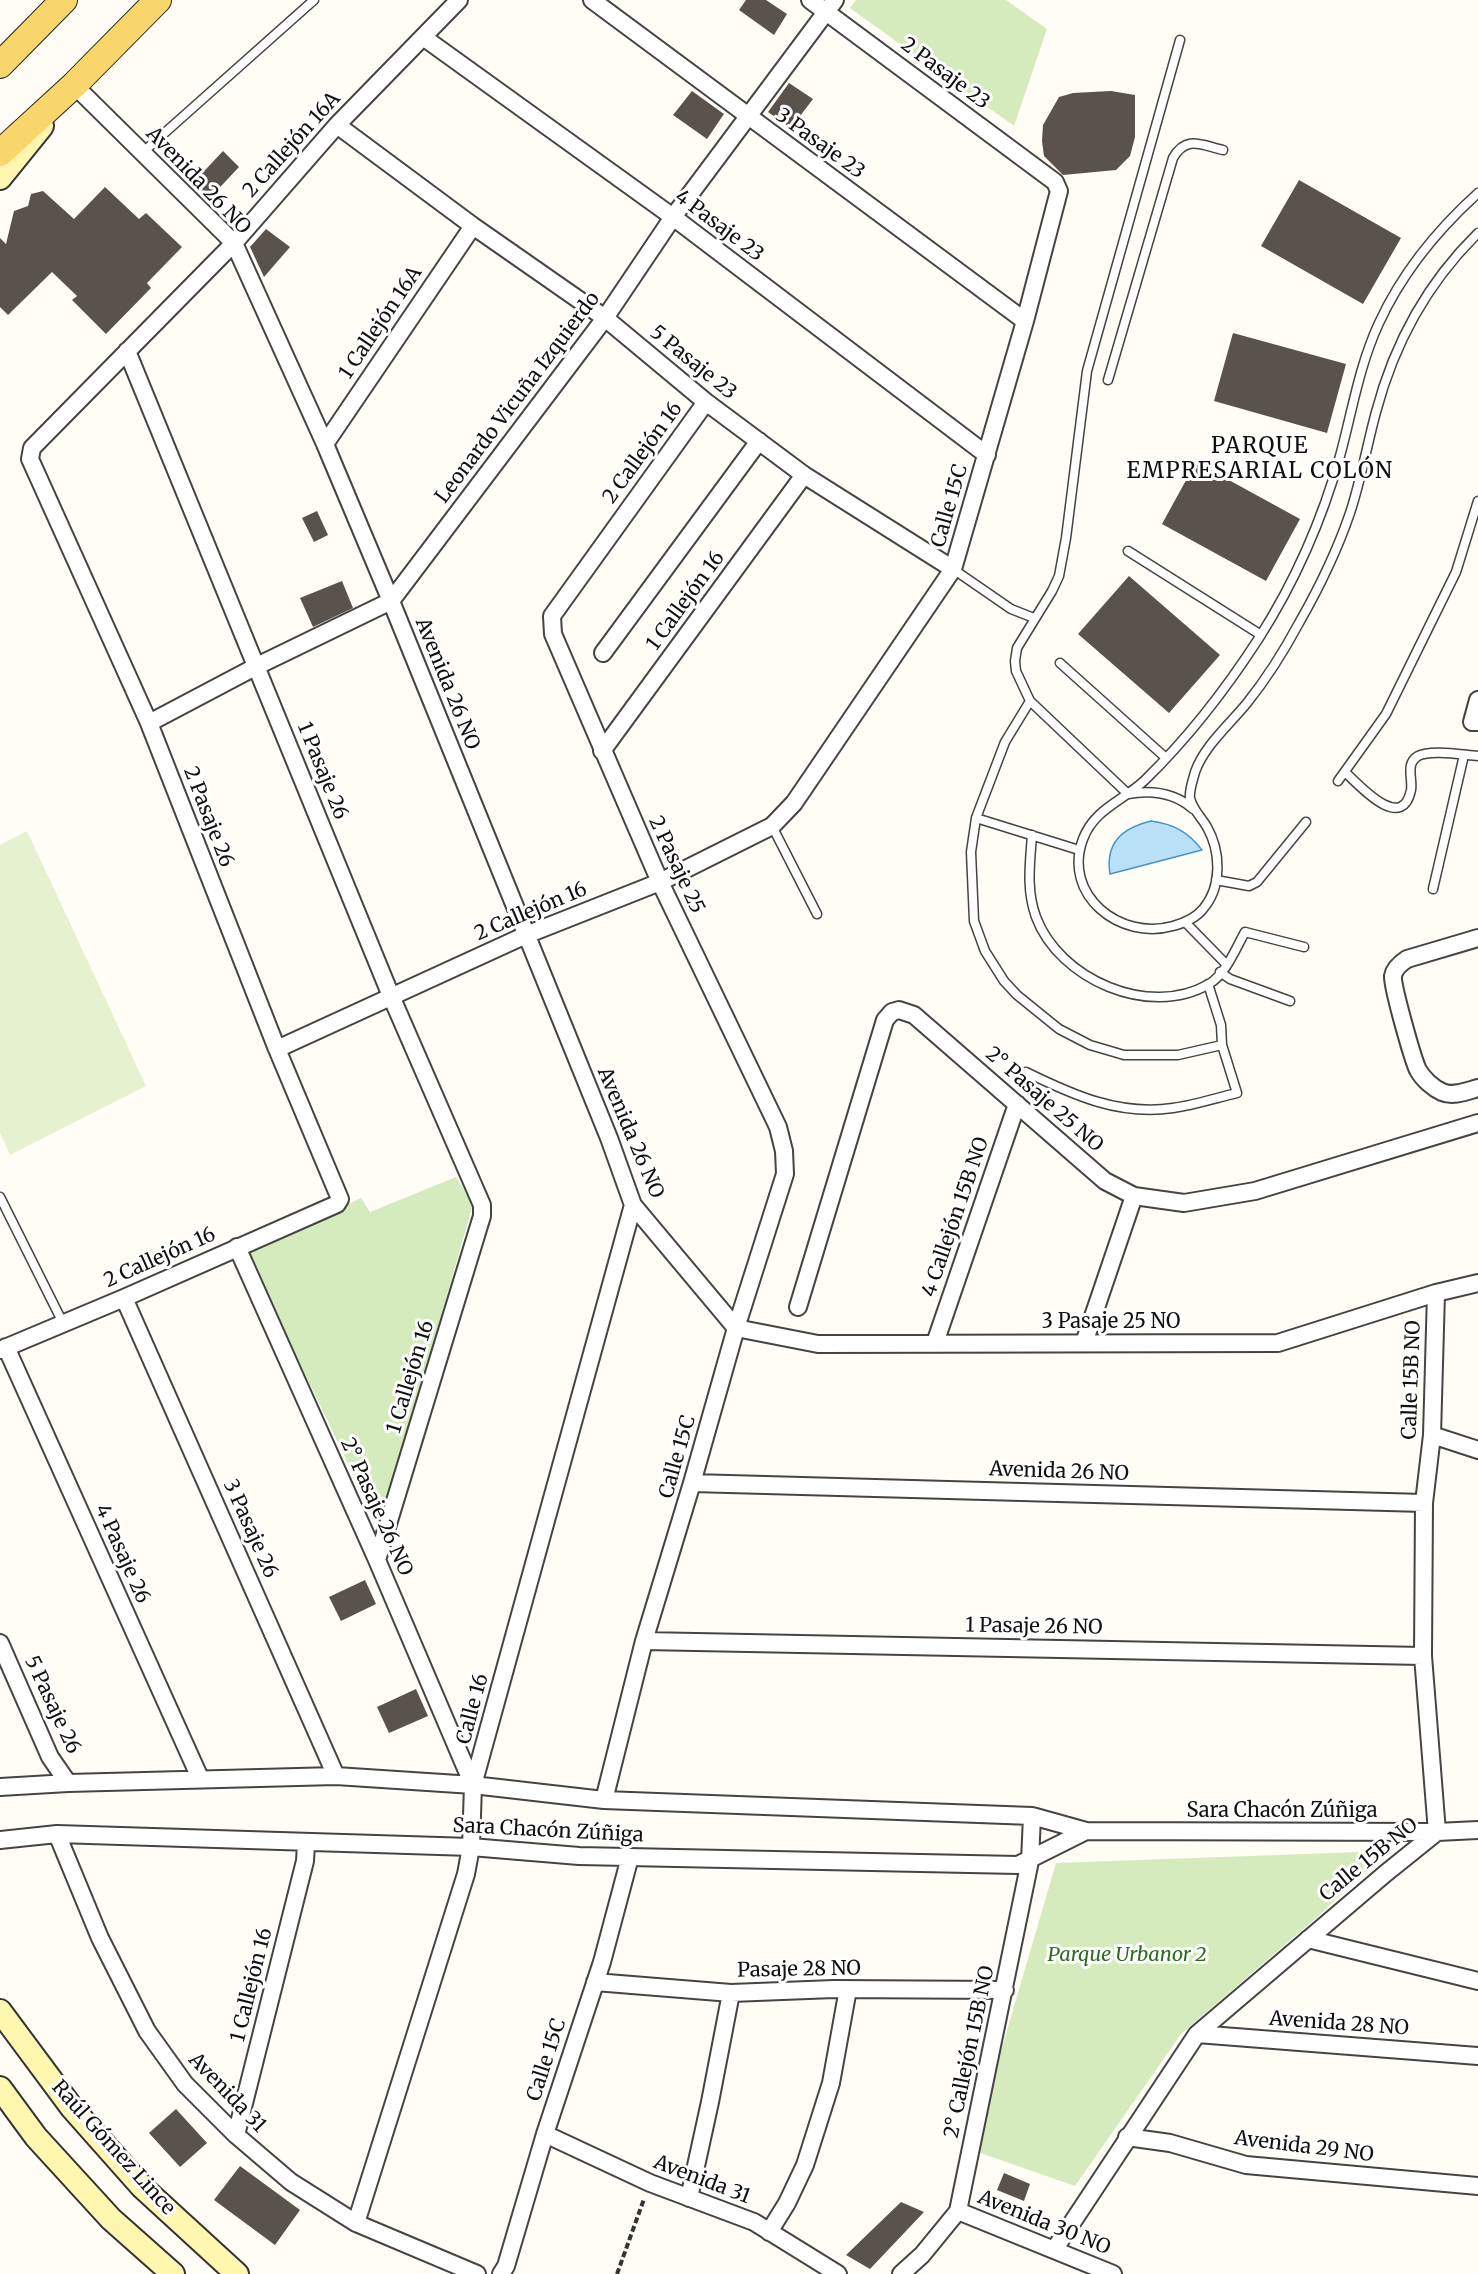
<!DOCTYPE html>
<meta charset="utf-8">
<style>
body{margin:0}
canvas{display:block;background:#fffdf5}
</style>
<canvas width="1478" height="2274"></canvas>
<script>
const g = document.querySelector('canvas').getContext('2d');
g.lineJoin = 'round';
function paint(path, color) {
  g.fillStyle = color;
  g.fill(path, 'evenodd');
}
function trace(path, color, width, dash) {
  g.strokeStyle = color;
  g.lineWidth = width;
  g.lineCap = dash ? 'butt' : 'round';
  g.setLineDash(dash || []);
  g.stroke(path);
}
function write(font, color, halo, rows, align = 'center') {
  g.font = font + ' Merriweather,serif';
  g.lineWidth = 6;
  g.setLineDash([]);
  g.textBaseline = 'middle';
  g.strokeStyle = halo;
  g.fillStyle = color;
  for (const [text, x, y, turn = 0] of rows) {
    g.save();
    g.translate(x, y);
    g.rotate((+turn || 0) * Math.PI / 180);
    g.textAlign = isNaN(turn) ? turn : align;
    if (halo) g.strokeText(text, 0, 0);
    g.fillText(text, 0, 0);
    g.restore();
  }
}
const green = new Path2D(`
 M 856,0 L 1006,0 L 1047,29 L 1014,126 L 850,8 Z
 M 456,1177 L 473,1204 L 380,1530 L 247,1253 L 361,1198 L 370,1212 Z
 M 1387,1851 L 1316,1918 L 1181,2034 L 1075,2186 L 972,2150 L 1056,1863 Z`);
const pitch = new Path2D(`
 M 27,831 L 146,1086 L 10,1155 L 0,1133 L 0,845 Z`);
const water = new Path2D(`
 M 1151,821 C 1174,824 1188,832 1202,850 L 1110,874 C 1105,843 1122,828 1151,821 Z`);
const building = new Path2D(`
 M 746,0 L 766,0 L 787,14 L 774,35 L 739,10 Z
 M 789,83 L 813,99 L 791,128 L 768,112 Z
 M 692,91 L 724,114 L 707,139 L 673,115 Z
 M 1111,91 L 1135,95 L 1135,137 L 1130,156 L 1116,170 L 1063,175 L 1044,156 L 1042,141 L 1043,125 L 1059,97 L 1073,93 Z
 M 223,151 L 239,167 L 209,199 L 192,184 Z
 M 1299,180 L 1401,238 L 1363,304 L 1261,246 Z
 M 105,187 L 139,219 L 146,213 L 182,247 L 147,283 L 151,288 L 106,334 L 72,300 L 77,296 L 52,272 L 8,315 L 0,307 L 0,238 L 6,244 L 14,211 L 28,206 L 31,194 L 43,191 L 74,219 Z
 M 266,229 L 290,247 L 264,277 L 250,247 Z
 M 1233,333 L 1346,364 L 1327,433 L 1214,401 Z
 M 1196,462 L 1300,519 L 1266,581 L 1162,524 Z
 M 317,511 L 328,535 L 314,542 L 302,518 Z
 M 1129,576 L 1220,655 L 1169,713 L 1078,634 Z
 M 342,581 L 353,608 L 313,627 L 300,598 Z
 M 365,1580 L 376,1604 L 341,1621 L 329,1597 Z
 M 416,1689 L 428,1716 L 389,1733 L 377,1707 Z
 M 176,2109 L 207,2143 L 180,2167 L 149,2133 Z
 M 240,2166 L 300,2210 L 275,2245 L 214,2200 Z
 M 1004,2173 L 1030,2184 L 1024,2201 L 997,2190 Z
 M 901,2202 L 924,2212 L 870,2269 L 846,2255 Z`);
const path = new Path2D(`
 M 617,2274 L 644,2199`);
const lane = new Path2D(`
 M 1180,40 L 1087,371 L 1066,538 L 1059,576 L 1052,591 L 1017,648 L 1015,661 L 1016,671 L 1030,701 L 1128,794 C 1151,790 1175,793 1193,809
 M 142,153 L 314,0
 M 1478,193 C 1437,230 1402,273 1379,323 C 1359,366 1352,412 1340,456 C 1322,520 1294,583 1259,638 C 1226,689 1188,738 1145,780 C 1123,801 1094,809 1083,839 C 1062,895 1120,941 1173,926 C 1184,923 1196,918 1203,909 C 1222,887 1221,852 1207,827 C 1202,818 1192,809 1190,798 C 1189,790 1193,780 1195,772 C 1204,746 1230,724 1247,703 C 1267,678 1284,651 1299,623 C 1319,588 1337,551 1350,513 C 1361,480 1367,445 1376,412 C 1394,344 1428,282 1478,233
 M 1108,380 L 1173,158 C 1186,135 1201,145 1223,150
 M 1128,551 L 1261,635
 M 953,569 L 1011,609 L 1034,618
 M 1060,663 L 1166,758
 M 1030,701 L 1005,742 L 976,818 L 971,852 L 974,921 L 985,951 L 1004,981 L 1017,995 L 1059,1029 L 1090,1045 L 1124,1055 L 1178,1055 L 1222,1045
 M 1345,772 C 1358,784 1402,834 1411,790 C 1413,778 1405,764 1418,756 C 1431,749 1463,755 1478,756
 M 1338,781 L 1386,714 L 1456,572 L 1478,501
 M 976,818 L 1079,850
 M 772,826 L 817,914
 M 1032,835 C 1030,863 1026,890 1036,917 C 1059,979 1149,1019 1209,984 C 1226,974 1236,948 1245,932 L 1304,947
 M 1216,880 L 1249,886 L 1257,882 L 1306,822
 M 1433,889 L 1464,755
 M 1185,922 L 1227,965
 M 1220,972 L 1230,979 L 1290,1001
 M 1026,1072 C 1073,1095 1119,1116 1173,1108 C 1195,1105 1216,1098 1237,1093 L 1222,1045 L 1221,1025 L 1208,984
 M 0,1197 L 63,1323`);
const street = new Path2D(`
 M 592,0 L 1025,321
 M 423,37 L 673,217 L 987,455
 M 74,85 L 234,243 L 325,444 L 391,601 L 609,1138 L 633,1205 L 736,1328 L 818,1344 L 1278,1343 L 1436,1293 L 1478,1283
 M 337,125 L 473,226 L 605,318 L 706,402 L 804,475 L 953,569
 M 127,351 L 391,996 L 482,1205 L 482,1216 L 377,1560
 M 325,444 L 473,226
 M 603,653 L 759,441
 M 1478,700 L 1472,722 L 1478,722
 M 149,723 L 257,666 L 391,601 L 605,318 L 673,217 L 835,0
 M 602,751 L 804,475
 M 1478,938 L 1407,959 C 1401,963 1394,969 1393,976 C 1392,986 1413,1060 1418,1070 C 1423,1079 1433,1088 1442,1092 C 1453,1097 1467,1091 1478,1088
 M 277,1049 L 526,935 L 660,882 L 772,826 L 794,803 L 953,569 L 1025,321 L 1059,191 L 1055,182 L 810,0
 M 237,1247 L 377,1560 L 473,1785
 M 124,1298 L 336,1776
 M 798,1307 L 885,1020 L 892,1012 L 899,1010 L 914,1015 L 1105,1181 L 1134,1196 L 1184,1203 L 1255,1191 L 1478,1123
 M 935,1343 L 1017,1104
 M 1084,1343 L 1134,1196
 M 6,1347 L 200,1778
 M 0,1350 L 124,1298 L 337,1204 L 340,1199 L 277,1049 L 149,723 L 30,459 L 32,448 L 234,243 L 337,125 L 459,0
 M 1432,1435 L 1478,1450
 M 692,1483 L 1424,1503
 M 644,1641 L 1423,1656
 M 0,1643 L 50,1757 L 68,1783
 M 0,1787 L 68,1783 L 336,1776 L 473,1785 L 604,1800 L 1032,1816 L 1086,1831 L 1437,1832 L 1478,1830
 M 604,1800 L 644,1641 L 692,1483 L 736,1328 L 785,1174 L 784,1151 L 778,1127 L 660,882 L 553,634 L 552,616 L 706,402
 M 57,1834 L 100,1938 L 147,2031 L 185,2084 L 236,2135 L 291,2182 L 356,2223 L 477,2274
 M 0,1840 L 57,1834 L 471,1847 L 579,1856 L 1018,1865 L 1086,1831
 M 1308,1939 L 1478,1981
 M 595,1982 L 731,1993 L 834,1989 L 1005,1990
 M 1197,2034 L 1478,2056
 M 545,2134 L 650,2183 L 754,2222 L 838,2274
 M 236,2135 L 305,1861 L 306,1844
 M 1127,2137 L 1170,2143 L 1246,2165 L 1478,2186
 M 689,2198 L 710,2102 L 731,1993
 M 958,2211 L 1113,2274
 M 356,2223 L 466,1874 L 471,1847 L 473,1785 L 633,1205
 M 769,2232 L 787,2203 L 805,2165 L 831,2083 L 848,1989
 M 1054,2250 L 1197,2034 L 1386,1873 L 1437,1832 L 1423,1656 L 1424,1503 L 1432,1435 L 1436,1293
 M 501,2274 L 506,2266 L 545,2134 L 602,1962 L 630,1857
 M 901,2274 L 922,2255 L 958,2211 L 1030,1861 L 1032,1816`);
const secondary = new Path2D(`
 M 0,178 L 42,126
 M 0,2011 L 72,2108 L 142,2187 L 237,2274
 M 0,2088 L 36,2137 L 111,2219 L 173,2274`);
const primary = new Path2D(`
 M 0,65 L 64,0
 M 0,153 L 74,85 L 158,0`);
const streetNames = [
 ["2 Pasaje 23",945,74,37],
 ["3 Pasaje 23",820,144,36],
 ["2 Callejón 16A",292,145,-48],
 ["Avenida 26 NO",198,181,46],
 ["4 Pasaje 23",719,226,37],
 ["1 Callejón 16A",381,323,-56],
 ["5 Pasaje 23",693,363,39],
 ["Leonardo Vicuña Izquierdo",518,398,-53],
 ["2 Callejón 16",643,453,-54],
 ["Calle 15C",950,506,-74],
 ["1 Callejón 16",686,601,-54],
 ["Avenida 26 NO",447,684,68],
 ["1 Pasaje 26",322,771,68],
 ["2 Pasaje 26",208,817,69],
 ["2 Pasaje 25",676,865,65],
 ["2 Callejón 16",531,912,-23],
 ["2° Pasaje 25 NO",1044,1100,41],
 ["Avenida 26 NO",630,1133,67],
 ["4 Callejón 15B NO",956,1217,-71],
 ["2 Callejón 16",160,1258,-24],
 ["3 Pasaje 25 NO",1111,1322],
 ["1 Callejón 16",411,1377,-73],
 ["Calle 15B NO",1412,1380,-88],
 ["Calle 15C",678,1457,-74],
 ["Avenida 26 NO",1059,1472,2],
 ["2° Pasaje 26 NO",376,1507,66],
 ["3 Pasaje 26",250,1529,66],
 ["4 Pasaje 26",122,1554,66],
 ["1 Pasaje 26 NO",1034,1627,1],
 ["5 Pasaje 26",52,1705,65],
 ["Calle 16",473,1709,-75],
 ["Sara Chacón Zúñiga",1282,1811],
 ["Sara Chacón Zúñiga",548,1831,3],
 ["Calle 15B NO",1369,1860,-39],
 ["Pasaje 28 NO",799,1970,-1],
 ["1 Callejón 16",252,1985,-76],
 ["Avenida 28 NO",1339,2024,4],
 ["2° Callejón 15B NO",970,2052,-78],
 ["Calle 15C",547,2060,-72],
 ["Avenida 31",227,2093,46],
 ["Avenida 29 NO",1304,2147,7],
 ["Raúl Gómez Lince",113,2148,48],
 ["Avenida 31",702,2180,21],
 ["Avenida 30 NO",1044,2223,22]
];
const parkNames = [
 ["Parque Urbanor 2",1127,1955]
];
const quarterNames = [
 ["PARQUE",1260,447],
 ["EMPRESARIAL COLÓN",1260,472]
];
paint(green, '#d5ebbd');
paint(pitch, '#e6f2cf');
paint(water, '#b9e0f7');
trace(water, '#3f96cf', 1.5);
paint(building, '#5a524d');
trace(lane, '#444', 11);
trace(street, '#444', 20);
trace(secondary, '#333', 26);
trace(primary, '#222', 28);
trace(path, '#333', 4, [6, 3]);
trace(lane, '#fff', 8);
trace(street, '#fff', 16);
trace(secondary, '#fff6b0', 22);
trace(primary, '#f9d66b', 26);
write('20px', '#111', '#fff', streetNames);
write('italic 20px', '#2f6b1f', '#fff', parkNames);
g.letterSpacing = '1.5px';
write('22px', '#111', '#fff', quarterNames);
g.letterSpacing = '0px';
</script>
